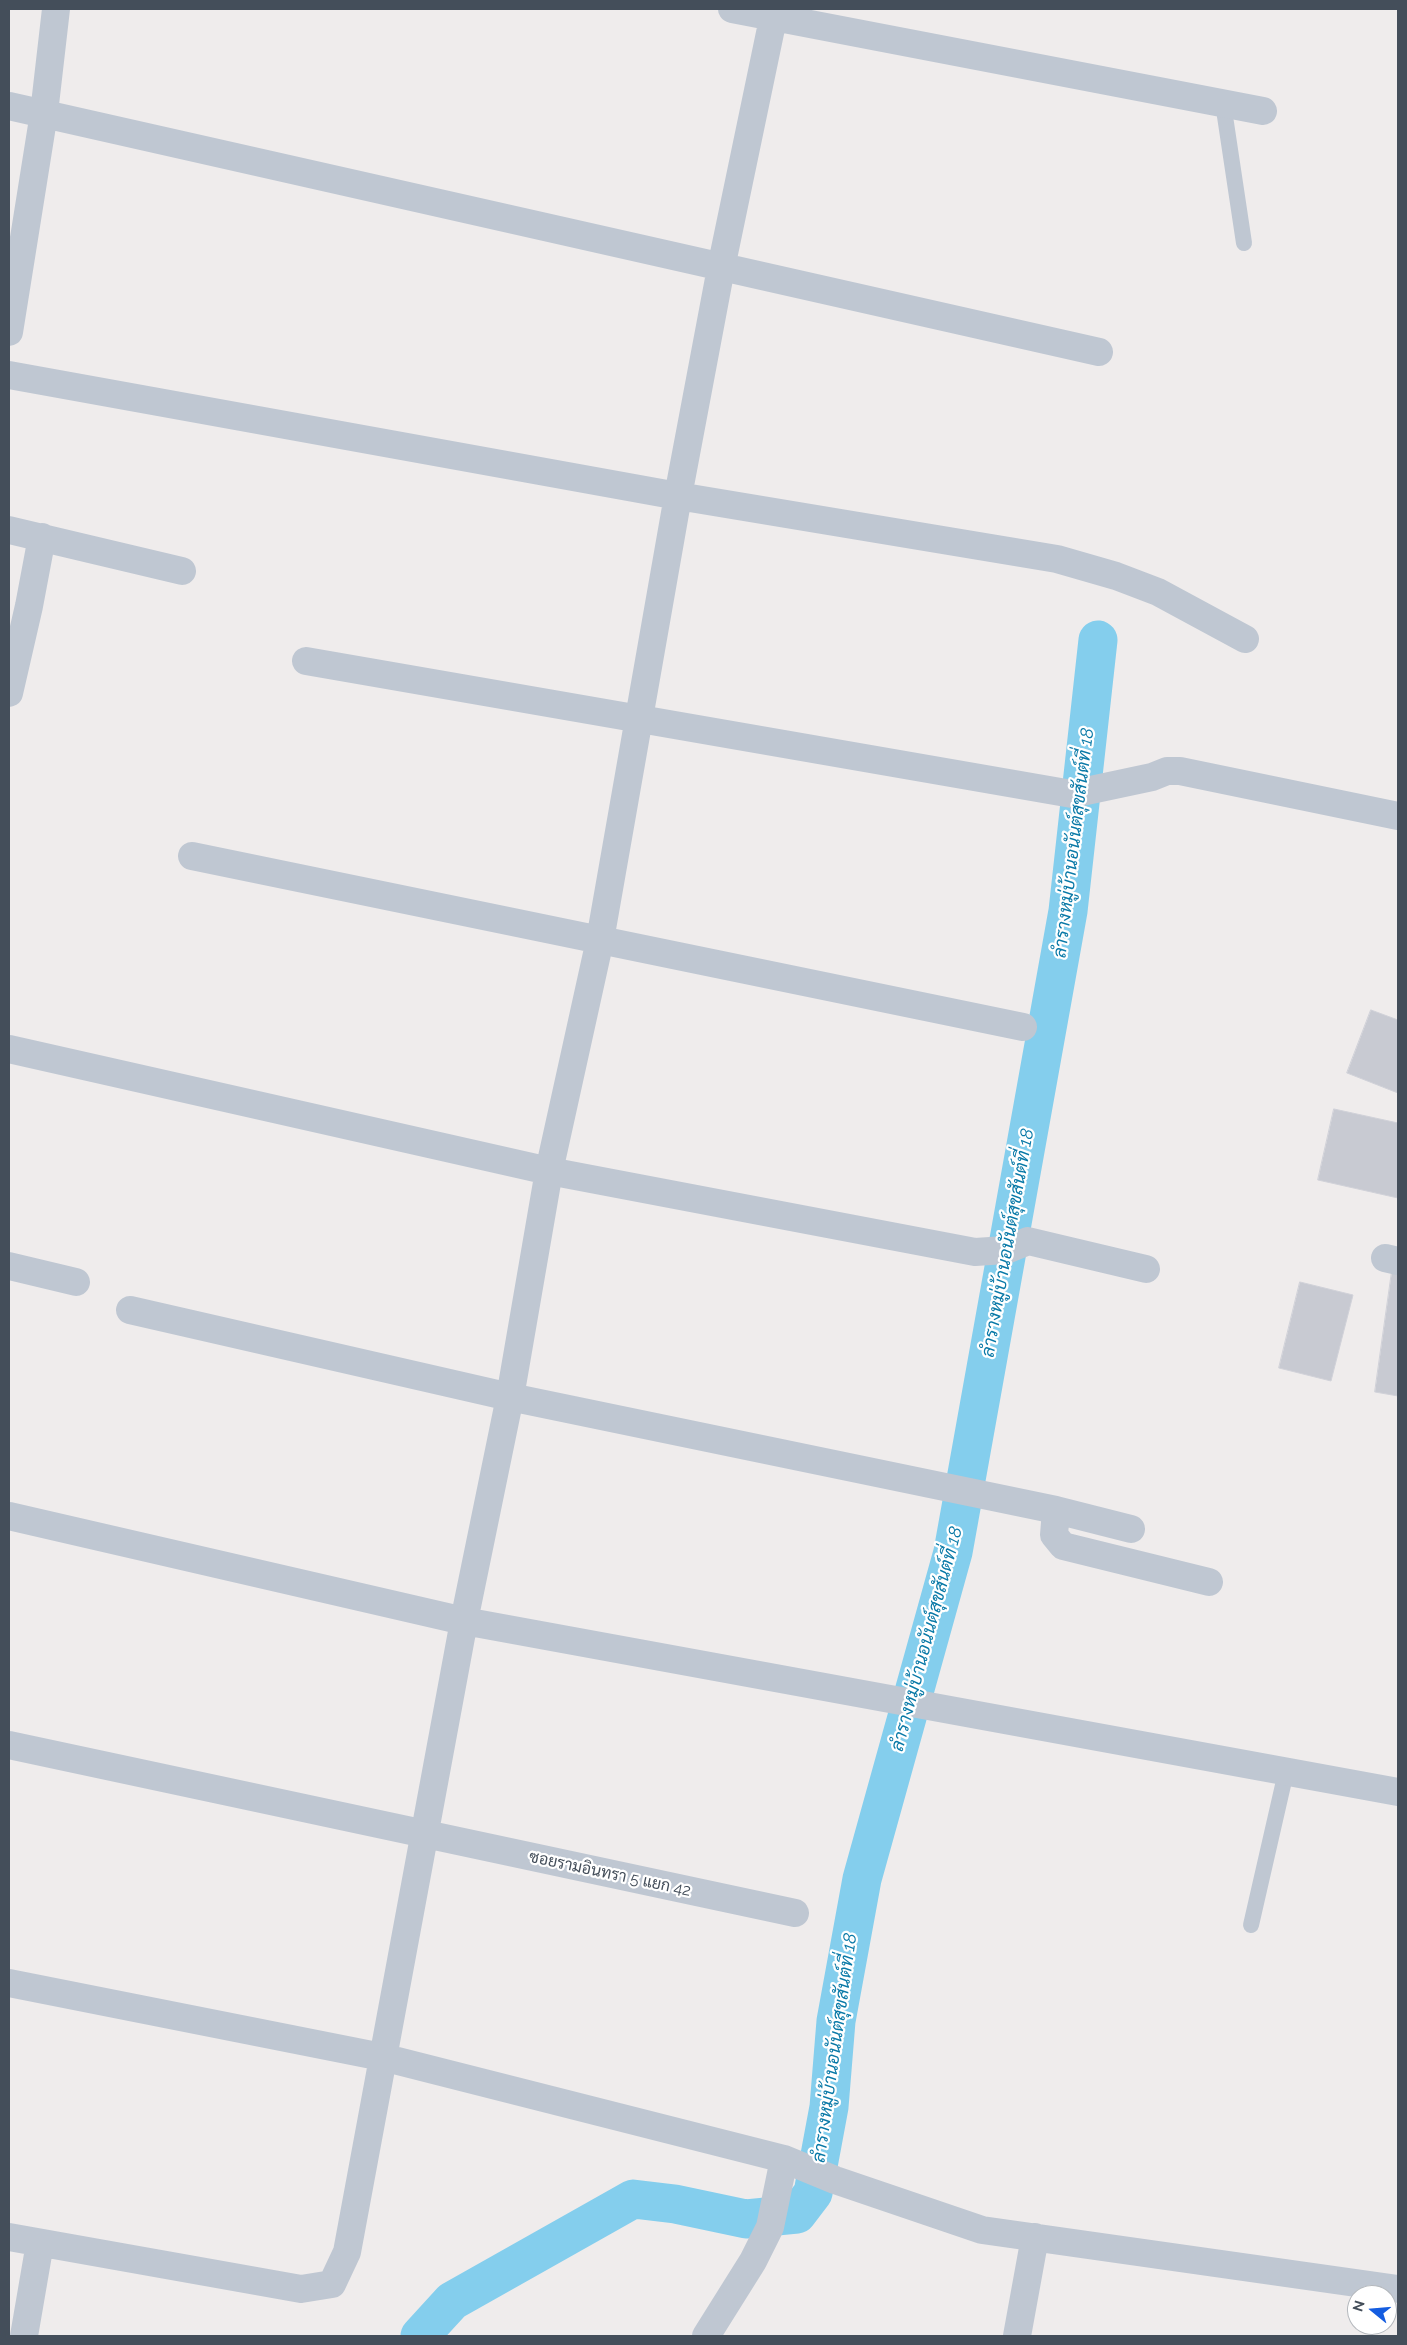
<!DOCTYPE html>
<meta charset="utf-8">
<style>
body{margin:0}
#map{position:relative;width:1407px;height:2345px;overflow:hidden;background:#efecec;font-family:Raleway,sans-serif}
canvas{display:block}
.frame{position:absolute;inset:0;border:10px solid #444e5a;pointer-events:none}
.north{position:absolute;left:1347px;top:2285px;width:50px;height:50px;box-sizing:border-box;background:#fff;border:1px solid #b4b8bd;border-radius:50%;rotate:287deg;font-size:14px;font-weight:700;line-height:20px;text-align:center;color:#444e5a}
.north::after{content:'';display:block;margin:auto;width:18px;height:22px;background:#155de0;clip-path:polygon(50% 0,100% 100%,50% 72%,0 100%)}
</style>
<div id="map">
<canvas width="1407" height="2345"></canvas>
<div class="frame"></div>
<div class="north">N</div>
</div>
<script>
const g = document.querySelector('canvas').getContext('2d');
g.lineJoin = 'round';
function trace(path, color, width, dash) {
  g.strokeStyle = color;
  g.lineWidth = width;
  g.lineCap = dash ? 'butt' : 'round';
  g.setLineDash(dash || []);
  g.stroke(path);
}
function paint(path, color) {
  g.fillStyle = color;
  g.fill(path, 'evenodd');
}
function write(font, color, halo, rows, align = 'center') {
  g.font = font + ' Raleway,Sarabun,sans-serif';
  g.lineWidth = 4.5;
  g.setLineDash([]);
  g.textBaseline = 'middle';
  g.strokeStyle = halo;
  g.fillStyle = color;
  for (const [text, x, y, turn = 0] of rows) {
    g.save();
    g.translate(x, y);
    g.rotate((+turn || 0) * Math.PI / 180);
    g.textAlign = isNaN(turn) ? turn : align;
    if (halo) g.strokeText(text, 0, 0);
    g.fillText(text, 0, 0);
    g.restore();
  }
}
const canal = new Path2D(`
 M 420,2336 L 452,2301 L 633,2199 L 675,2204 L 746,2219 L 797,2214 L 813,2193 L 829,2107 L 836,2021 L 862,1879 L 953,1552 L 1068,911 L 1098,640`);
const building = new Path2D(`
 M 1371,1010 L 1398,1020 L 1398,1093 L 1347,1073 Z
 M 1334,1109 L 1398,1123 L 1398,1198 L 1318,1180 Z
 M 1392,1271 L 1398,1272 L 1398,1396 L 1375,1392 Z
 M 1300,1282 L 1353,1295 L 1331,1381 L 1279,1368 Z`);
const lane = new Path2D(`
 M 1223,103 L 1244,243
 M 1251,1925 L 1286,1772`);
const street = new Path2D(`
 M 732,9 L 1263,111
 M 9,106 L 1099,352
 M 9,332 L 44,113 L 56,9
 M 9,375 L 678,496 L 1057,559 L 1116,576 L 1158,592 L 1245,639
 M 9,530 L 182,571
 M 306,661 L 1072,794 L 1152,777 L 1167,771 L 1180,771 L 1398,816
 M 9,693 L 29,606 L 42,537
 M 192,856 L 1023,1027
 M 9,1049 L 549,1171 L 975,1252 L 1006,1250 L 1028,1241 L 1146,1269
 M 1385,1258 L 1398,1261
 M 9,1266 L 76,1282
 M 130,1310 L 510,1397 L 1056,1510 L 1131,1529
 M 1056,1510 L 1054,1535 L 1063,1546 L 1209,1582
 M 9,1516 L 464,1621 L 1398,1792
 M 9,1745 L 795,1913
 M 9,1983 L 382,2057 L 784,2159 L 835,2180 L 982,2230 L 1398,2289
 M 9,2237 L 301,2289 L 332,2284 L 347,2252 L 464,1621 L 510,1397 L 549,1171 L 600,940 L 678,496 L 721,268 L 775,9
 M 24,2336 L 40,2243
 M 706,2336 L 753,2261 L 770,2227 L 784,2159
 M 1017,2336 L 1035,2237`);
const streetNames = [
 ["ซอยรามอินทรา 5 แยก 42",610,1874,12]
];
const waterNames = [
 ["ลำรางหมู่บ้านอนันต์สุขสันต์ที่ 18",1074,843,-83],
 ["ลำรางหมู่บ้านอนันต์สุขสันต์ที่ 18",1008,1243,-80],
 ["ลำรางหมู่บ้านอนันต์สุขสันต์ที่ 18",927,1639,-75],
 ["ลำรางหมู่บ้านอนันต์สุขสันต์ที่ 18",835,2048,-82]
];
trace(canal, '#84ceed', 39);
paint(building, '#c8cad2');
trace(building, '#d0d1d8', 1);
trace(lane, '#bfc7d2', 16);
trace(street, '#bfc7d2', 28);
write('16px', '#444e5a', '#fff', streetNames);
write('italic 18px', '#0979a7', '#fff', waterNames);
</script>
